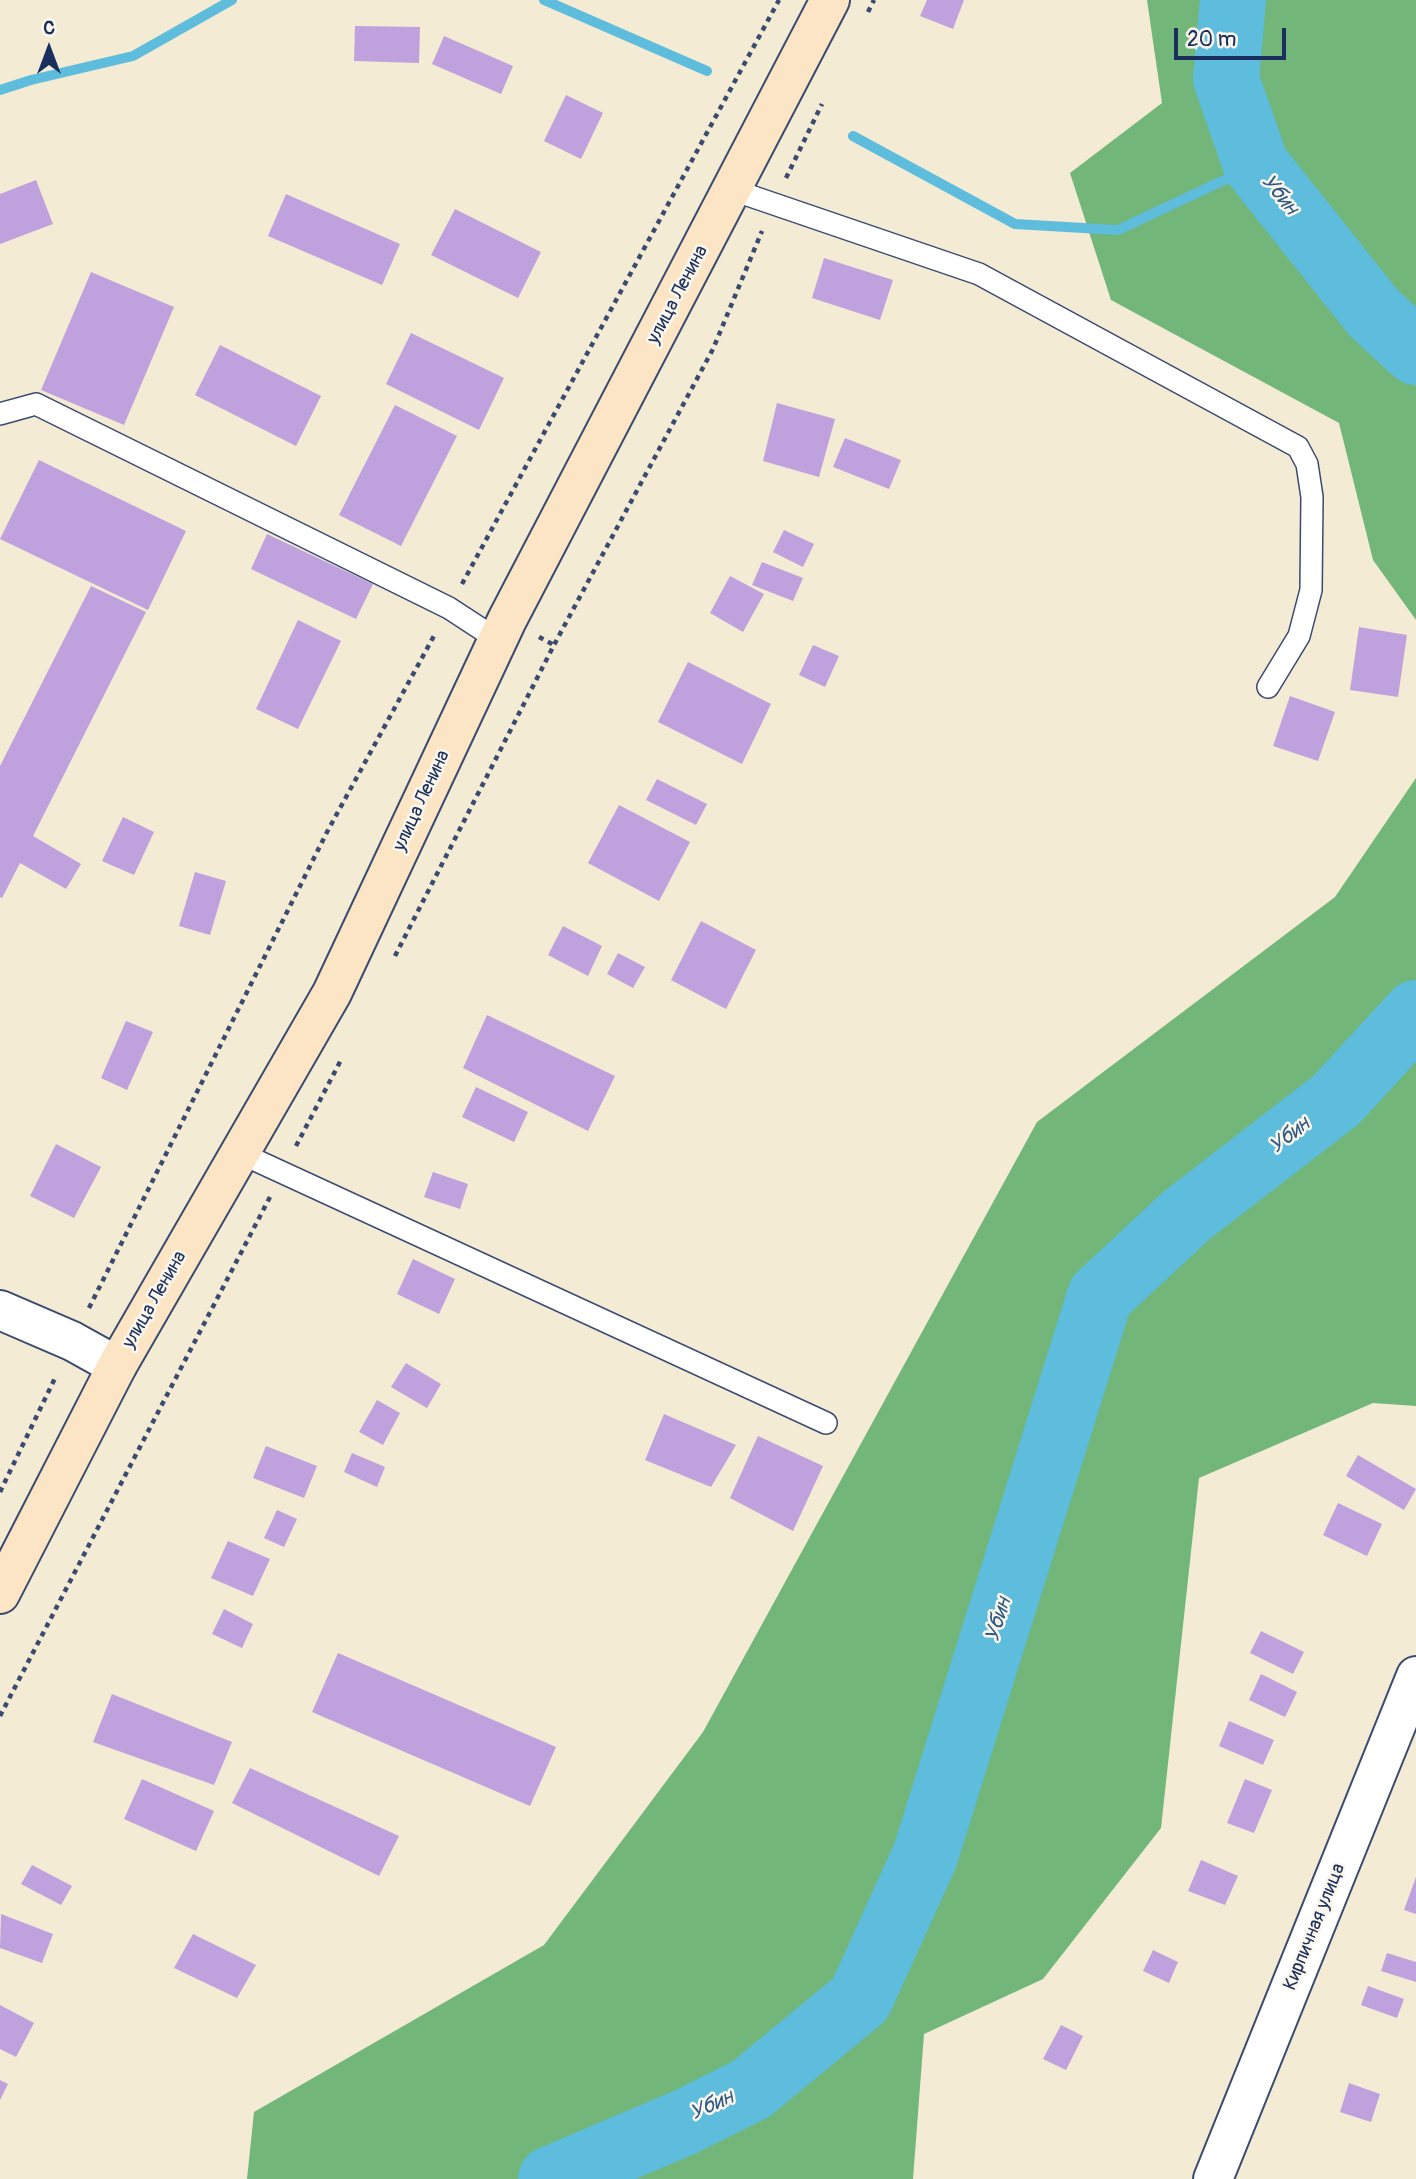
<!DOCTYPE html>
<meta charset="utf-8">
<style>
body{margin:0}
#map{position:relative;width:1416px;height:2179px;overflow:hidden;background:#f3ebd4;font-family:Pangolin,sans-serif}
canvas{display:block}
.north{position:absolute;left:14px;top:14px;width:70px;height:70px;-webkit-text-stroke:5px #fbf7ec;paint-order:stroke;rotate:0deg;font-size:19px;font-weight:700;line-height:28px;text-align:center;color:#1b2f5e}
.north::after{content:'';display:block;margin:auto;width:24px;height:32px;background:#1b2f5e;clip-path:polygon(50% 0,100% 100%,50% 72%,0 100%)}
.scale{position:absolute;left:1174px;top:28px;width:112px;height:32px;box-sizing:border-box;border:4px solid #1b2f5e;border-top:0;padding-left:9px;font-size:21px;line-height:24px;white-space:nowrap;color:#1b2f5e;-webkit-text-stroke:5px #fbf7ec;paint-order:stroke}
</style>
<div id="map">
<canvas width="1416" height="2179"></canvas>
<div class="north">С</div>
<div class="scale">20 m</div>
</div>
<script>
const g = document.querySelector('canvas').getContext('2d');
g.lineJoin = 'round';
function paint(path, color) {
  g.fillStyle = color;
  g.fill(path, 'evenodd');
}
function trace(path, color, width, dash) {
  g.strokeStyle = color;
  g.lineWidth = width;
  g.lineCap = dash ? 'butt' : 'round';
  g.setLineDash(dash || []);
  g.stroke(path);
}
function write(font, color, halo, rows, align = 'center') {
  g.font = font + ' Pangolin,sans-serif';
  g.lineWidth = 5;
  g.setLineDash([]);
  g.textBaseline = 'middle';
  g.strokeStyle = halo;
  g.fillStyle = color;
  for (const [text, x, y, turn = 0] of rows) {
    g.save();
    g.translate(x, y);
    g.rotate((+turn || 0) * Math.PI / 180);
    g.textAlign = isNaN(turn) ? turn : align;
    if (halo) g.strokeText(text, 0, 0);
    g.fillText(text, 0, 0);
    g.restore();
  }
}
const forest = new Path2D(`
 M 1147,0 L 1416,0 L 1416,620 L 1373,560 L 1339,423 L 1111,300 L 1070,173 L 1162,103 Z
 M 1416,778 L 1416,1406 L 1373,1403 L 1199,1478 L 1161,1828 L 1043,1979 L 924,2034 L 913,2179 L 247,2179 L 254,2112 L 544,1945 L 703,1732 L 1037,1122 L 1335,897 Z`);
const stream = new Path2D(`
 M 544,0 L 707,71
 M 0,90 L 31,80 L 133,56 L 232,0
 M 853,136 L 1015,224 L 1118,230 L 1256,165`);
const river = new Path2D(`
 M 1233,0 L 1226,79 L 1256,165 L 1373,312 L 1416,352
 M 551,2179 L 683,2123 L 751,2089 L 860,1999 L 925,1856 L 1100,1296 L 1187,1215 L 1336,1100 L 1416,1013`);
const building = new Path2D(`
 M 927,0 L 964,0 L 953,29 L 920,16 Z
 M 355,26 L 420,27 L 419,63 L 354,61 Z
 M 444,36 L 513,66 L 501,94 L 432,64 Z
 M 566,95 L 603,113 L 581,159 L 544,141 Z
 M 36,180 L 53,224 L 0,244 L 0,194 Z
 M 286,194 L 400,244 L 382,285 L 268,236 Z
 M 455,209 L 541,252 L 518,298 L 431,255 Z
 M 824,258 L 893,280 L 880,320 L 812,298 Z
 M 91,272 L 174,307 L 124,425 L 41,390 Z
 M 411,333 L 504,378 L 479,430 L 386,384 Z
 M 220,345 L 321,396 L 296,446 L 195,395 Z
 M 777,403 L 835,419 L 819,477 L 763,461 Z
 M 395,405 L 457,436 L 401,546 L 339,515 Z
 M 845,438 L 901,460 L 889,489 L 833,467 Z
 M 39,460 L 186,531 L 148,610 L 0,539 Z
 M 784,530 L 814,544 L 803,567 L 773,552 Z
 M 267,534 L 373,584 L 356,619 L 251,569 Z
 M 762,562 L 803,578 L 793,601 L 752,585 Z
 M 730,576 L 764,594 L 743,632 L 710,613 Z
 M 91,586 L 146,612 L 33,836 L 81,864 L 66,889 L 20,863 L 2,898 L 0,897 L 0,766 Z
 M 298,620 L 341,641 L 298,729 L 256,709 Z
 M 1359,627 L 1407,635 L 1398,697 L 1350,690 Z
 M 813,645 L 839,656 L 825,687 L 799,675 Z
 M 688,662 L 771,704 L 742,764 L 658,722 Z
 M 1290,696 L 1335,712 L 1318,761 L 1273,746 Z
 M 657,779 L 707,804 L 696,825 L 646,800 Z
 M 619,805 L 690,842 L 659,901 L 588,863 Z
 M 123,817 L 154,832 L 134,875 L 102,861 Z
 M 195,872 L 226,881 L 210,935 L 179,926 Z
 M 701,921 L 756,950 L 726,1009 L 671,980 Z
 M 563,926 L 602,946 L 588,976 L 548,955 Z
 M 618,953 L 645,967 L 633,988 L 607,974 Z
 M 487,1015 L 615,1076 L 588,1131 L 463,1068 Z
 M 126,1021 L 153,1032 L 127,1090 L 101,1078 Z
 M 476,1087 L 528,1112 L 514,1142 L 462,1117 Z
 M 56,1144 L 101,1167 L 74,1218 L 30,1196 Z
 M 433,1172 L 468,1184 L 460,1209 L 424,1197 Z
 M 413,1259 L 455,1279 L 439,1314 L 397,1294 Z
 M 406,1363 L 441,1384 L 427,1408 L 391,1387 Z
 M 377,1400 L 400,1413 L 383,1445 L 359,1432 Z
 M 664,1414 L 736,1445 L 711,1487 L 645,1460 Z
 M 758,1436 L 823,1466 L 793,1531 L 730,1498 Z
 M 266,1446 L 317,1466 L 304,1498 L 253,1478 Z
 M 352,1453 L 385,1467 L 377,1487 L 344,1472 Z
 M 1358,1455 L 1416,1489 L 1404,1510 L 1346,1476 Z
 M 1338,1503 L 1382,1524 L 1367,1556 L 1323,1535 Z
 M 277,1510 L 297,1519 L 284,1547 L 264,1538 Z
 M 228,1541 L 270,1559 L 253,1596 L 211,1578 Z
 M 224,1609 L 253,1624 L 242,1648 L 212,1634 Z
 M 1261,1631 L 1304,1652 L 1293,1674 L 1250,1653 Z
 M 338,1653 L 556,1747 L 530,1806 L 312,1712 Z
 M 1261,1674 L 1297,1692 L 1285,1717 L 1249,1700 Z
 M 112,1694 L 232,1742 L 214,1785 L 93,1742 Z
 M 1229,1721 L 1274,1740 L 1263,1765 L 1219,1746 Z
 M 250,1768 L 399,1836 L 379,1876 L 232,1803 Z
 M 142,1779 L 214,1811 L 196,1851 L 124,1819 Z
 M 1245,1779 L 1272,1790 L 1254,1833 L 1227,1823 Z
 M 1201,1860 L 1238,1876 L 1225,1905 L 1188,1891 Z
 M 32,1865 L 72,1886 L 61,1905 L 21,1884 Z
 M 1416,1877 L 1416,1914 L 1404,1910 Z
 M 1,1914 L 53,1934 L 42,1963 L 0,1948 Z
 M 193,1934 L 256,1965 L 237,1998 L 174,1968 Z
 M 1153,1950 L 1178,1962 L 1169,1983 L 1143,1971 Z
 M 1387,1953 L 1416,1962 L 1416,1982 L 1381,1971 Z
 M 1368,1986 L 1404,1999 L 1397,2018 L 1361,2005 Z
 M 0,2005 L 34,2023 L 16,2057 L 0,2049 Z
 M 1061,2025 L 1083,2036 L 1066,2070 L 1043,2059 Z
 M 0,2080 L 8,2084 L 0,2100 Z
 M 1349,2083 L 1380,2094 L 1371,2122 L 1340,2112 Z`);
const path = new Path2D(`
 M 868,12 L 874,0
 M 786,178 L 822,104
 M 462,584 L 779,0
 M 539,637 L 554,645
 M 395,956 L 554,645 L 713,349 L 762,231
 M 296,1146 L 341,1060
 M 89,1308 L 327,832 L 435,634
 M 0,1492 L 56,1376
 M 0,1716 L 270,1197`);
const lane = new Path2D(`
 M 733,190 L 979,274 L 1298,447 L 1307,464 L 1312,497 L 1311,590 L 1299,636 L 1268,687
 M 0,414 L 36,404 L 449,608 L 498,640
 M 240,1153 L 826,1423`);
const street = new Path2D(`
 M 0,1310 L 72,1341 L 117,1366
 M 1213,2179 L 1416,1676`);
const secondary = new Path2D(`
 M 0,1594 L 117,1366 L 332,993 L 507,620 L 830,0`);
const streetNames = [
 ["улица Ленина",678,295,-62],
 ["улица Ленина",422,801,-65],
 ["улица Ленина",155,1300,-60],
 ["Кирпичная улица",1315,1927,-68]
];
const waterNames = [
 ["Убин",1279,195,51],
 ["Убин",1290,1136,-38],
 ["Убин",999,1620,-73],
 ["Убин",712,2106,-24]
];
paint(forest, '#72b679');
trace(stream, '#5ebcdc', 10);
trace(river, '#5ebcdc', 66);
paint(building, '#bfa2dd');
trace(lane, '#3b4b70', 24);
trace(street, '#3b4b70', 42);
trace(secondary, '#3b4b70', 42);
trace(path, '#3b4b70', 4.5, [5, 5]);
trace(lane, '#fff', 21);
trace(street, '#fff', 38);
trace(secondary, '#fce5c4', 38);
write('19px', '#1b2f5e', '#fbf7ec', streetNames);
write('italic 21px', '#2f5984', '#fbf7ec', waterNames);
</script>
